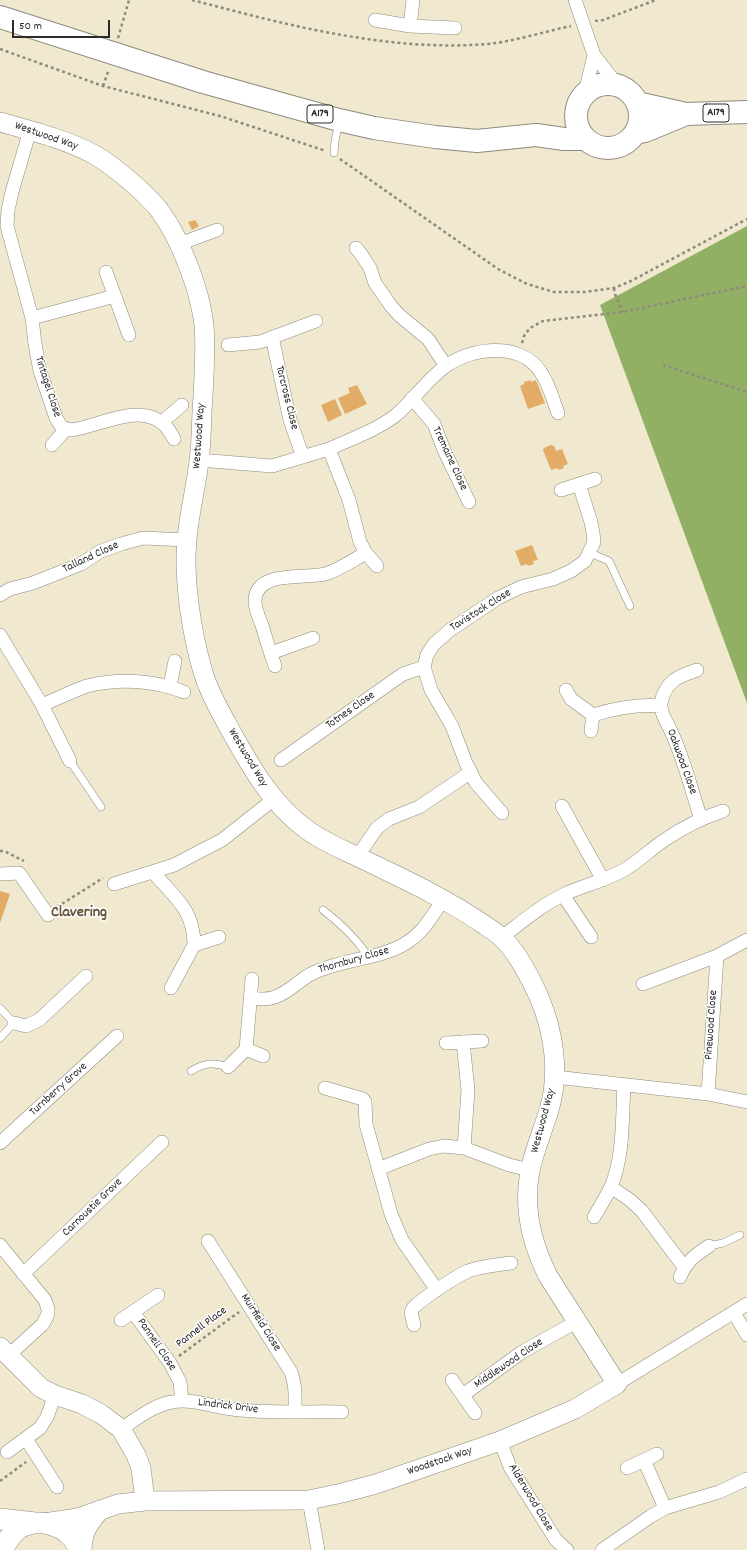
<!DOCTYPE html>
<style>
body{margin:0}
#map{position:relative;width:747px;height:1550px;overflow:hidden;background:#f0e8cf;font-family:Dekko,sans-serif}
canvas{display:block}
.scale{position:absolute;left:12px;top:20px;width:98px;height:18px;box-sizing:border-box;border:2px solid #2b2b2b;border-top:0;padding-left:5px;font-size:12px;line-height:14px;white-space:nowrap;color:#2b2b2b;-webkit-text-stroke:3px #fff;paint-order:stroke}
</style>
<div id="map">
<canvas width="747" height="1550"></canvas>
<div class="scale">50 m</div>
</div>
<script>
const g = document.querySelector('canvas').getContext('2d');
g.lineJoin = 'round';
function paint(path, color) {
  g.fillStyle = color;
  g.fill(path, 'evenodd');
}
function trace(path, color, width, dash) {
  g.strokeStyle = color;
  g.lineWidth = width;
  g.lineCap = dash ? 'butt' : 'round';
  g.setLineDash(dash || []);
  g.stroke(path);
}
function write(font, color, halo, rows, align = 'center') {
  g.font = font + ' Dekko,sans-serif';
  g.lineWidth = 3;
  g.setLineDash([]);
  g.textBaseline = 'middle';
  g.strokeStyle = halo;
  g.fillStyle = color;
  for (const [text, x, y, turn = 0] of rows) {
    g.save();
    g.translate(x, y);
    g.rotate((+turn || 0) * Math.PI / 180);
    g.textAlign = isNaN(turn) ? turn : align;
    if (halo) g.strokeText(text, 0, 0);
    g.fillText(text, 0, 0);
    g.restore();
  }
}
const forest = new Path2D(`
 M 747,226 L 747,703 L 600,305 Z`);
const building = new Path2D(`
 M 195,220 L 199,226 L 192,230 L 188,222 Z
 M 531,380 L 531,382 L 536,380 L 545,403 L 528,409 L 520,386 L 524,384 L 524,382 Z
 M 357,385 L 367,404 L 345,414 L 338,398 L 350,393 L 348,388 Z
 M 335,399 L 342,415 L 328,422 L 321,405 Z
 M 551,445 L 554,446 L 556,451 L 562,449 L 568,464 L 563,466 L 564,468 L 558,470 L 557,468 L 551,470 L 543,450 L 544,448 Z
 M 532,545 L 538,560 L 533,561 L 534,564 L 528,566 L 527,564 L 521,566 L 515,551 Z
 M 0,891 L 10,894 L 0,923 Z`);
const path = new Path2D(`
 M 192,0 C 287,25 388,52 488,44 C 515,41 543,32 571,26
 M 595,21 L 603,20 L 656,0
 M 118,38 L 129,0
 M 0,49 L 103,86 L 220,116 L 326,151
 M 103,86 L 109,69
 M 340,159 L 498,269 L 527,284 L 554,292 L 585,292 L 614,288 L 631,281 L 747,219
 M 614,288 L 615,294 L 623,312
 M 522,343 L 524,336 L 530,328 L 543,321 L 623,312 L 747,286
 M 663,365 L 747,392
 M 0,851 L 4,851 L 24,861
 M 57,907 L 103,878
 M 179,1356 L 239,1312
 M 0,1481 L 26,1462`);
const lane = new Path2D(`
 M 334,153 L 335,141 L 339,122
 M 590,553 L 609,561 L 630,606
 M 70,761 L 101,807
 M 323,910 C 340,923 356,938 368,956
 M 0,1008 L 14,1023 L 0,1038
 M 191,1071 C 204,1063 214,1062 228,1067
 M 709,1246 L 723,1243 L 740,1235`);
const street = new Path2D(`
 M 575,0 L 594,55 L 618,86
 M 375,20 L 410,26 L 455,28
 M 410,26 L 413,0
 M 585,93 L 594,55
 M 30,130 L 12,192 L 8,210 L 7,226 L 32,318 L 35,344 L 40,371 L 56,418 L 61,426 L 66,429 L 72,430 C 107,424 154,395 174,439
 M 179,244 L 217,230
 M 356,248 L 361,254 L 370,268 L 375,283 L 391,306 L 399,315 L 428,339 L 446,366
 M 106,272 L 129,335
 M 32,318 L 115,296
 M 272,337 L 290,420 L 303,457
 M 228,345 L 260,342 L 316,321
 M 412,398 L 434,424 L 444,450 L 469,502
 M 162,422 L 182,405
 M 52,445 L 66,429
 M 329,449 C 351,439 377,430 396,415 C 414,400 427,379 446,366 C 472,347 520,342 540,371 C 549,383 553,400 558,413
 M 199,460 L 272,466 L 329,449 L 349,500 L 360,542 L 366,553 L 377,566
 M 561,490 L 595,479
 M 0,595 L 10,589 L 33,583 L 81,564 L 101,551 L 121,544 L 143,538 L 187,540
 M 0,635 L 42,705 L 70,761
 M 271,653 L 313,638
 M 275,666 C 270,652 266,639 262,625 C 259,618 255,609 255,601 C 255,570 305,579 325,574 C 339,570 353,560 366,553
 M 697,670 C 679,676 665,681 661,703 C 660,712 666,721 670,729 C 684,758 691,789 701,819
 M 170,686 L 175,661
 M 566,690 L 571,699 L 593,715 L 591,731
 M 42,705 C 57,699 72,691 87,686 C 118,678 154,680 184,692
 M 593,715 C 616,708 637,704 661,706
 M 281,760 L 403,674 L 424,667
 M 562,806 L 603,880
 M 502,813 L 476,783 L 466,763 L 452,726 L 431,690 L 424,667 L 427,655 L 434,644 L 450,630 L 498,598 L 521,587 L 553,579 L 571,571 L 585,561 L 594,542 L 593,533 L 591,522 L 579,484
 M 357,857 L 377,828 L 389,819 L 419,807 L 471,772
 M 153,872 C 174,897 194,909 194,945
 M 0,874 L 19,873 L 48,915
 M 114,884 L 174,865 L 197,853 L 222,840 L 274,799
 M 563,895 L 591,937
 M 502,937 C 523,921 543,904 567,893 C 586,885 606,880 624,870 C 638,862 650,850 663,841 C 682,828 701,818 723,811
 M 643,984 L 717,956
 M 171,988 L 194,945 L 219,937
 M 251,998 C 258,999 267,1000 275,997 C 288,993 298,981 311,974 C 340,959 379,960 406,943 C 423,933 432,916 443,900
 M 14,1023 L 26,1026 L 39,1020 L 86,976
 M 463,1042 L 468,1090 L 464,1148
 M 446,1043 L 482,1041
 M 246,1049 L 252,979
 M 228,1067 L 246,1049 L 263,1056
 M 555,1077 L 708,1094 L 747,1102
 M 325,1088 L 363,1099 L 365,1102 L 366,1124 L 391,1214 L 402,1240 L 437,1290
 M 708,1094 L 717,956 L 747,940
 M 0,1143 L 117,1036
 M 378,1169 L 429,1149 L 444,1146 L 464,1148 L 509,1165 L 530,1170
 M 611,1187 L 630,1200 L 642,1211 L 684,1267
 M 594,1217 C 600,1207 606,1197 611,1187 C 624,1155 622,1118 624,1085
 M 208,1241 L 291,1372 C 296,1385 295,1397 295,1411
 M 0,1245 L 45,1300 L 48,1309 L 48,1314 L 43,1324 L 8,1356
 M 23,1274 L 162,1142
 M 680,1277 C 686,1262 695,1255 709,1246
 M 133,1312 L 170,1363 L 180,1382 L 182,1401
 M 734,1313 L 747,1335
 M 121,1320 L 158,1295
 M 414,1325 L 411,1313 L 413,1308 C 423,1298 455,1277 468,1271 C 481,1266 497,1265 511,1263
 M 452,1380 L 475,1413
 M 617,1384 L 747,1304
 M 463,1395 L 522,1352 L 576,1322
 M 121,1429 C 136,1419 154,1405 172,1402 C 192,1398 212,1407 232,1409 C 268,1414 306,1411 342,1412
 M 26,1439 L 57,1487
 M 500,1441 L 510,1467 L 556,1540 L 567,1550
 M 7,1452 L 40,1428 L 47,1417 L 55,1395
 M 644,1460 L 665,1508
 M 627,1468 L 657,1454
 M 309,1500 L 318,1550
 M 602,1550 L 651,1516 L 665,1508 L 719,1492 L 747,1479`);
const secondary = new Path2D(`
 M 0,122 C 32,131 65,139 95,155 C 115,167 146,193 160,211 C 181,240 200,290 204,325 C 206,349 204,373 203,397 C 201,418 202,440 199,461 C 196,488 189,513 187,540 C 183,579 192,637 204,675 C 210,695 222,715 232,733 C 252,769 272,804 306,829 C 322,841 339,848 356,856 C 399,877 444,897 483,924 C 489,928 496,932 501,937 C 516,950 531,979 539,997 C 554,1032 560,1073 549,1110 C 543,1130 534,1151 530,1171 C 523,1207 532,1244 548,1276 L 617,1384 L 575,1409 L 500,1441 L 376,1484 L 342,1493 L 309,1500 L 145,1501 L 118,1504 L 78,1518 L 44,1523
 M 0,1347 L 41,1388 L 55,1395 L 82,1404 L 101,1414 L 121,1429 L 136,1455 L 141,1468 L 145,1501
 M 82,1550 C 83,1530 88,1525 100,1510`);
const primary = new Path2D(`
 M 0,1519 L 35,1523
 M 2,1550 C 7,1541 11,1534 19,1528 C 40,1516 72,1526 79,1550`);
const highway = new Path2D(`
 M 0,17 L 203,82 L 339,120 L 374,128 L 435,137 L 477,141 L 536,135 L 564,139 L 585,139
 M576 116a32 32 0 1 1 64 0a32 32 0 1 1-64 0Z
 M 637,103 L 686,114 L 747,112
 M 635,133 L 645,131 L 686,114`);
const shields = [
 [716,113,26],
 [320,114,26]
];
const shieldNames = [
 ["A179",716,113],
 ["A179",320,114]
];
const streetNames = [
 ["Westwood Way",46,137,19],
 ["Tintagel Close",47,387,72],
 ["Torcross Close",286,398,76],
 ["Westwood Way",200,436,-86],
 ["Tremaine Close",449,459,65],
 ["Talland Close",91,558,-25],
 ["Tavistock Close",481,611,-32],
 ["Totnes Close",351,711,-35],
 ["Westwood Way",247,758,59],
 ["Oakwood Close",681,762,70],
 ["Thornbury Close",354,961,-16],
 ["Pinewood Close",712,1025,-86],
 ["Turnberry Grove",59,1090,-42],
 ["Westwood Way",544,1121,-75],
 ["Carnoustie Grove",93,1208,-44],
 ["Muirfield Close",260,1323,58],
 ["Pannell Place",202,1328,-37],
 ["Pannell Close",156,1345,56],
 ["Middlewood Close",509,1364,-34],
 ["Lindrick Drive",228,1407,7],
 ["Woodstock Way",440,1462,-19],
 ["Alderwood Close",530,1498,59]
];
const districtNames = [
 ["Clavering",79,914]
];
paint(forest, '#92b063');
paint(building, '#e2ac67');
trace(lane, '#8e8a7d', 8);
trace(street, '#8e8a7d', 14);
trace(secondary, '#8e8a7d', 20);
trace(primary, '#8e8a7d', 22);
trace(highway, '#8e8a7d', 24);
trace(path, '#8e8a7d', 2.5, [3, 3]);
trace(lane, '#fff', 7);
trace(street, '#fff', 13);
trace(secondary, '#fff', 19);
trace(primary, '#fff', 21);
trace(highway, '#fff', 22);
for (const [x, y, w] of shields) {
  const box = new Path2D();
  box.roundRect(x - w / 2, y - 9, w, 18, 3);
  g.fillStyle = '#fff';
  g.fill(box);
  trace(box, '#2b2b2b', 1);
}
write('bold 11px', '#2b2b2b', null, shieldNames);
write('12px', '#2b2b2b', '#fff', streetNames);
write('bold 16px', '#6b5840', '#fff', districtNames);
</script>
